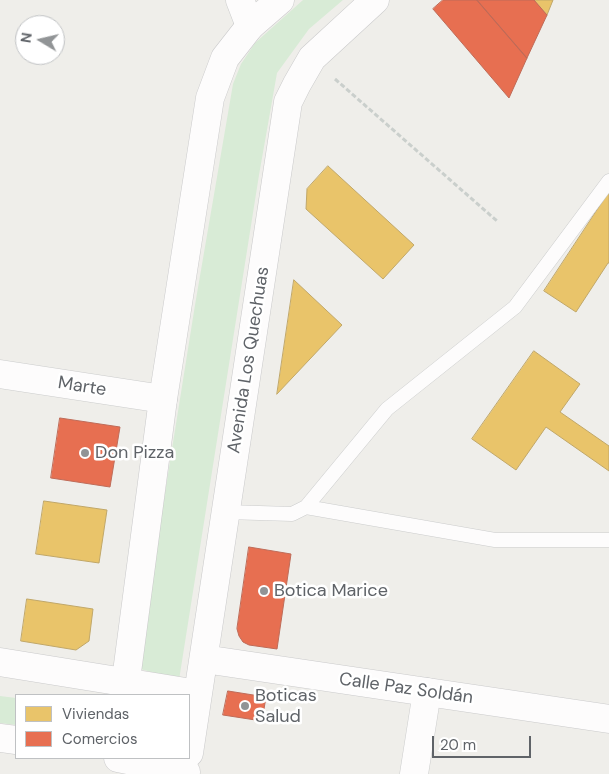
<!DOCTYPE html>
<meta charset="utf-8">
<style>
body{margin:0}
#map{position:relative;width:609px;height:774px;overflow:hidden;background:#efeeea;font-family:"DM Sans",sans-serif}
canvas{display:block}
.legend{position:absolute;left:15px;top:694px;width:175px;height:65px;box-sizing:border-box;background:#fff;border:1px solid #bfc1c3;margin:0;padding:6px 9px;list-style:none;font-size:15px;color:#5f6368}
.legend li{display:flex;align-items:center;gap:10px;height:25px}
.legend b{width:25px;border:1px solid #bfc1c3}
.north{position:absolute;left:15px;top:15px;width:50px;height:50px;box-sizing:border-box;background:#fff;border:1px solid #bfc1c3;border-radius:50%;rotate:279deg;font-size:14px;font-weight:700;line-height:20px;text-align:center;color:#5f6368}
.north::after{content:'';display:block;margin:auto;width:18px;height:22px;background:#919496;clip-path:polygon(50% 0,100% 100%,50% 72%,0 100%)}
.scale{position:absolute;left:432px;top:736px;width:99px;height:22px;box-sizing:border-box;border:2px solid #5f6368;border-top:0;padding-left:6px;font-size:15px;line-height:18px;white-space:nowrap;color:#5f6368;-webkit-text-stroke:4px #fff;paint-order:stroke}
</style>
<div id="map">
<canvas width="609" height="774"></canvas>
<ul class="legend">
<li><b style="height:14px;background:#e9c46a"></b>Viviendas</li>
<li><b style="height:14px;background:#e76f51"></b>Comercios</li>
</ul>
<div class="north">N</div>
<div class="scale">20 m</div>
</div>
<script>
const g = document.querySelector('canvas').getContext('2d');
g.lineJoin = 'round';
function paint(path, color) {
  g.fillStyle = color;
  g.fill(path, 'evenodd');
}
function trace(path, color, width, dash) {
  g.strokeStyle = color;
  g.lineWidth = width;
  g.lineCap = dash ? 'butt' : 'round';
  g.setLineDash(dash || []);
  g.stroke(path);
}
function write(font, color, halo, rows, align = 'center') {
  g.font = font + ' "DM Sans",sans-serif';
  g.lineWidth = 5;
  g.setLineDash([]);
  g.textBaseline = 'middle';
  g.strokeStyle = halo;
  g.fillStyle = color;
  for (const [text, x, y, turn = 0] of rows) {
    g.save();
    g.translate(x, y);
    g.rotate((+turn || 0) * Math.PI / 180);
    g.textAlign = isNaN(turn) ? turn : align;
    if (halo) g.strokeText(text, 0, 0);
    g.fillText(text, 0, 0);
    g.restore();
  }
}
const green = new Path2D(`
 M 303,0 L 343,0 L 309,29 L 277,73 L 259,175 L 179,680 L 137,668 L 195,305 L 233,84 L 241,64 L 255,43 Z
 M 0,696 L 16,698 L 16,725 L 0,723 Z`);
const homes = new Path2D(`
 M 534,0 L 553,0 L 547,15 Z
 M 328,166 L 414,245 L 383,279 L 306,209 L 307,189 Z
 M 609,192 L 609,263 L 608,263 L 576,312 L 544,291 Z
 M 294,280 L 342,325 L 277,394 Z
 M 534,351 L 580,384 L 560,412 L 609,446 L 609,471 L 546,427 L 516,470 L 472,439 Z
 M 44,501 L 107,510 L 99,563 L 36,554 Z
 M 27,599 L 93,609 L 89,641 L 76,650 L 21,641 Z`);
const shops = new Path2D(`
 M 443,0 L 477,0 L 527,58 L 509,98 L 433,9 Z
 M 477,0 L 534,0 L 547,15 L 527,58 Z
 M 60,418 L 120,427 L 110,487 L 51,478 Z
 M 249,547 L 291,554 L 277,649 L 249,645 L 243,642 L 239,636 L 237,629 Z
 M 228,691 L 266,697 L 262,721 L 223,715 Z`);
const path = new Path2D(`
 M 335,79 L 497,221`);
const lane = new Path2D(`
 M 306,507 L 495,540 L 609,540
 M 226,512 L 292,514 L 306,507 L 387,409 L 515,307 L 609,181`);
const street = new Path2D(`
 M 240,0 L 250,26
 M 0,374 L 163,399
 M 414,774 L 427,692`);
const secondary = new Path2D(`
 M 204,659 L 609,719
 M 0,662 L 198,694
 M 124,695 L 163,399 L 210,98 L 225,58 L 250,26 L 280,0
 M 0,738 L 16,740
 M 189,753 L 288,102 L 297,84 L 312,58 L 375,0
 M 118,758 L 186,772`);
const markers = [
 [85,453,5,"#919496"],
 [264,591,5,"#919496"],
 [245,706,5,"#919496"]
];
const streetNames = [
 ["Avenida Los Quechuas",249,360,-81],
 ["Marte",82,387,9],
 ["Calle Paz Soldán",406,689,8]
];
const poiNames = [
 ["Don Pizza",95,453],
 ["Botica Marice",274,591],
 ["Boticas",255,696],
 ["Salud",255,717]
];
paint(green, '#d8ebd6');
paint(homes, '#e9c46a');
trace(homes, '#c0a769', 1);
paint(shops, '#e76f51');
trace(shops, '#be6b58', 1);
trace(lane, '#cbcccc', 15);
trace(street, '#cbcccc', 29);
trace(secondary, '#cacacb', 29);
trace(path, '#cacfcc', 3, [5, 2.5]);
trace(lane, '#fdfcfc', 14);
trace(street, '#fdfcfc', 28);
trace(secondary, '#fdfcfc', 28);
for (const [x, y, r, color] of markers) {
  const dot = new Path2D();
  dot.arc(x, y, r, 0, 2 * Math.PI);
  g.fillStyle = color;
  g.fill(dot);
  trace(dot, '#fff', 2);
}
write('18px', '#5f6368', '#fff', streetNames);
write('18px', '#5f6368', '#fff', poiNames, 'left');
</script>
